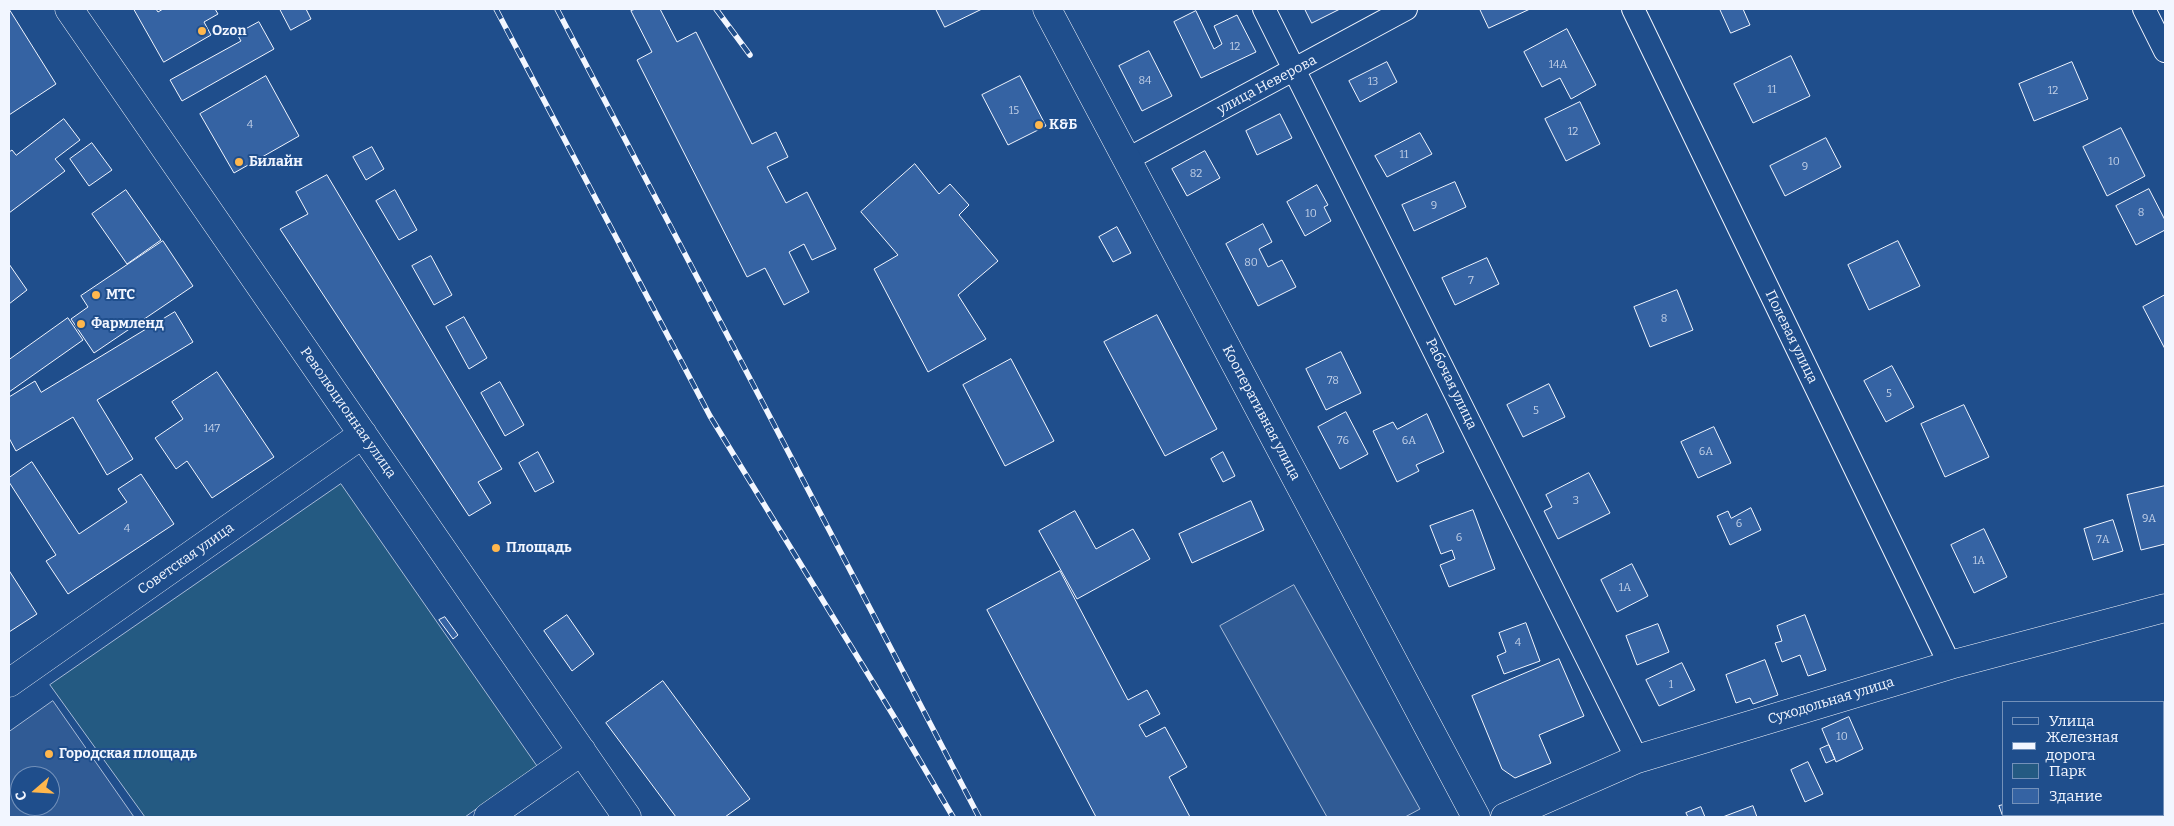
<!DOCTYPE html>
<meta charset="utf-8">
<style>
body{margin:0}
#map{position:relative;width:2174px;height:826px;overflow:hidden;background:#1f4e8c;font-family:Bitter,serif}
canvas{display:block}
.frame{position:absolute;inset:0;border:10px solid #f2f6ff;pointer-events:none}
.legend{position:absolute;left:2002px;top:701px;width:162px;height:115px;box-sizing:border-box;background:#1f4e8c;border:1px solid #7391ba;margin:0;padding:6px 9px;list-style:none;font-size:15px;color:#f2f6ff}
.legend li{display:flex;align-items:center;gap:10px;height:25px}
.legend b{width:25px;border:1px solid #7391ba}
.north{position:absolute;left:10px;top:766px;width:50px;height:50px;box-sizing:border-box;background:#1f4e8c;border:1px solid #7391ba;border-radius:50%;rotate:251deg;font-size:14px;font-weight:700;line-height:20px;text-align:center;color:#f2f6ff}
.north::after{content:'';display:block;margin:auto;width:18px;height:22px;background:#ffb74d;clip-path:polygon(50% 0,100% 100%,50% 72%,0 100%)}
</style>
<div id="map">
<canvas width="2174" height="826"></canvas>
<div class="frame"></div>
<ul class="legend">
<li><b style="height:6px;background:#1f4e8c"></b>Улица</li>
<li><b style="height:6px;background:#f2f6ff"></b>Железная дорога</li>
<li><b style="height:14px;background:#245a82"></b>Парк</li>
<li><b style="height:14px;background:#3563a3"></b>Здание</li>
</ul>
<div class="north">С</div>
</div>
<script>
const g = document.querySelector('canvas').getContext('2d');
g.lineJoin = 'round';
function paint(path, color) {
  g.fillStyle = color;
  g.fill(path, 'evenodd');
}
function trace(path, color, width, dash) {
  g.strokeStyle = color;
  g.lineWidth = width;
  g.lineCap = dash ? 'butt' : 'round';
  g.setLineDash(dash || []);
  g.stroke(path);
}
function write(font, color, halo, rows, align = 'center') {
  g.font = font + ' Bitter,serif';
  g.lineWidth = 4;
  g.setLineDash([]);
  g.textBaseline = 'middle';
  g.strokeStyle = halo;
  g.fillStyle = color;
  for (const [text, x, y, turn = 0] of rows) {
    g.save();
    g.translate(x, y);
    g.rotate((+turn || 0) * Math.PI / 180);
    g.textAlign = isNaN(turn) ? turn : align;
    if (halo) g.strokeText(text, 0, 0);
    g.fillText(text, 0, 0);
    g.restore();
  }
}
const green = new Path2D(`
 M 341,484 L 537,766 L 465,817 L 145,817 L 50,685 Z`);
const parking = new Path2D(`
 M 1294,585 L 1420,809 L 1405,817 L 1327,817 L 1220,626 Z
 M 53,701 L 134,817 L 9,817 L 9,732 ZM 20,776 L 50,776 L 50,806 L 20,806 Z`);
const building = new Path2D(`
 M 9,9 L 56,84 L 9,115 Z
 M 134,9 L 156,9 L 158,12 L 163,9 L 215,9 L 218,14 L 204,22 L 211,35 L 164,62 Z
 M 280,9 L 306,9 L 311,19 L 291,30 Z
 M 636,9 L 660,9 L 677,42 L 696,32 L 752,144 L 776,132 L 788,157 L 767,167 L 786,203 L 807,192 L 836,249 L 812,260 L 804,244 L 789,252 L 809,292 L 784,305 L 765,268 L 747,277 L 637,60 L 652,52 L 631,11 Z
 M 936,9 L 982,9 L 945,27 Z
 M 1305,9 L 1340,9 L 1312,23 Z
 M 1480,9 L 1530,9 L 1489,28 Z
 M 1720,9 L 1743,9 L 1750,25 L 1731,33 Z
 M 1196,11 L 1214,49 L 1222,44 L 1214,26 L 1237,15 L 1256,52 L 1201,78 L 1174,22 Z
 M 259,22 L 274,49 L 182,101 L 170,80 L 241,41 L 237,34 Z
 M 1567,29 L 1596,85 L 1571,99 L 1560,78 L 1542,87 L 1524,52 Z
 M 1149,51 L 1172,96 L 1142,111 L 1119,66 Z
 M 1791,56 L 1810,96 L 1753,123 L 1734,84 Z
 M 1387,62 L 1397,82 L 1360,102 L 1349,81 Z
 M 2072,62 L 2088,99 L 2034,121 L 2019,84 Z
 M 266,76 L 299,136 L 234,173 L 200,114 Z
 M 1020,76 L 1046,126 L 1008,145 L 982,95 Z
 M 1580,102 L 1600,144 L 1566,161 L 1545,119 Z
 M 1280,114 L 1292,138 L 1257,155 L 1246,131 Z
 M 64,119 L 80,140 L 55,159 L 65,171 L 9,213 L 9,152 L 12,150 L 16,155 Z
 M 2121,128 L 2145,176 L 2107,196 L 2083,147 Z
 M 1420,133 L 1432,154 L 1387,177 L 1375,156 Z
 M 1826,138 L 1841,167 L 1785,196 L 1770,166 Z
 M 92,143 L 112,170 L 89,186 L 70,159 Z
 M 372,147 L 384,169 L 366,180 L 353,157 Z
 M 1205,151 L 1220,178 L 1187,196 L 1172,169 Z
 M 915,164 L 939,194 L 950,184 L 969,205 L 959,215 L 998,261 L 958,295 L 986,339 L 928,372 L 874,269 L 898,255 L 861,212 Z
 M 327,175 L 502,469 L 478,482 L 491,503 L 469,516 L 280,229 L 308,214 L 296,192 Z
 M 1455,182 L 1466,207 L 1414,231 L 1402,205 Z
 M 1317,185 L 1328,205 L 1324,207 L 1331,221 L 1305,236 L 1287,202 Z
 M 2149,189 L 2165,220 L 2165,230 L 2136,245 L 2116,206 Z
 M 126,190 L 161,240 L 127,264 L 92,214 Z
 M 395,190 L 417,230 L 399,240 L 376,201 Z
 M 1263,224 L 1272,242 L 1259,249 L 1268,267 L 1282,260 L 1296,287 L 1258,306 L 1226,244 Z
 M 1117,227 L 1131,253 L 1113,262 L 1099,237 Z
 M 163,241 L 193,286 L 94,353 L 71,319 L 88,307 L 81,296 Z
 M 1898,241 L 1920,286 L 1869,310 L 1848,265 Z
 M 431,256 L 452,295 L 434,305 L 412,266 Z
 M 1487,258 L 1499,284 L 1455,305 L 1442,278 Z
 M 9,264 L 27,290 L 9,304 Z
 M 1677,290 L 1693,330 L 1650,347 L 1634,307 Z
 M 2165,295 L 2165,349 L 2143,307 Z
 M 175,312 L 193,342 L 97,400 L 133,459 L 107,475 L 73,417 L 16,451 L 9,438 L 9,397 L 35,381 L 41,392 Z
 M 1157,315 L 1217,429 L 1165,456 L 1104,342 Z
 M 464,317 L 487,358 L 469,369 L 446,327 Z
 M 68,318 L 83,340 L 9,392 L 9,360 Z
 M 1341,352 L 1361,393 L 1326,410 L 1306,369 Z
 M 1011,359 L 1054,441 L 1005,466 L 963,385 Z
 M 1892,366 L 1914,407 L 1886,422 L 1864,381 Z
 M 217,372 L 274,457 L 212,498 L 187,461 L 176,469 L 155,438 L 183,419 L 172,402 Z
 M 500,382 L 524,425 L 505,436 L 481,393 Z
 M 1549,384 L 1565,417 L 1523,437 L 1507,405 Z
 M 1964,405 L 1989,457 L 1945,477 L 1921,424 Z
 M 1346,412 L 1368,454 L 1340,469 L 1318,427 Z
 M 1427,414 L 1444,452 L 1416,465 L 1419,471 L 1397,482 L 1373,431 L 1393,422 L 1397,429 Z
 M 1714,427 L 1731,463 L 1698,478 L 1681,442 Z
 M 538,452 L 554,482 L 535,492 L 519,463 Z
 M 1223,452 L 1235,476 L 1223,482 L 1211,459 Z
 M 32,462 L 79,534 L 127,502 L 118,489 L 141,474 L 174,524 L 68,594 L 46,561 L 56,555 L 9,482 L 9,478 Z
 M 1589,473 L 1610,513 L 1558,539 L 1544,511 L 1552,507 L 1546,495 Z
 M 2165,486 L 2165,544 L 2141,550 L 2127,495 Z
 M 1251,501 L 1264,530 L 1192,563 L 1179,534 Z
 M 1751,508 L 1761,530 L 1730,545 L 1717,516 L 1728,511 L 1731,518 Z
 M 1473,510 L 1495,569 L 1449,587 L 1440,565 L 1455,559 L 1452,550 L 1441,554 L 1430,526 Z
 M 1075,511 L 1096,549 L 1133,529 L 1150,559 L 1077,599 L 1039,531 Z
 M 2113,520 L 2123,551 L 2093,560 L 2084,529 Z
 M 1984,529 L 2007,577 L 1974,593 L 1951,545 Z
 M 1632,564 L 1648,596 L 1617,612 L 1601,580 Z
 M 1060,571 L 1128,700 L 1147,690 L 1160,714 L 1139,725 L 1146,737 L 1165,727 L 1187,767 L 1169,777 L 1190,817 L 1096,817 L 987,610 Z
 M 10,572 L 37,614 L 9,632 L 9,573 Z
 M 567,615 L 594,654 L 572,671 L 544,631 Z
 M 1805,615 L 1826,670 L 1808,676 L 1800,655 L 1782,662 L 1775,643 L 1782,641 L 1777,626 Z
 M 445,617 L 458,635 L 453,639 L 439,620 Z
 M 1526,623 L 1540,661 L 1504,674 L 1497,656 L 1506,652 L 1499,633 Z
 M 1658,624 L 1669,652 L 1637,665 L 1626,636 Z
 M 1559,659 L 1584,716 L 1539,735 L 1551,763 L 1515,778 L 1502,769 L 1472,696 Z
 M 1765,660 L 1778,695 L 1753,704 L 1750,698 L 1736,703 L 1726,675 Z
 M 1682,663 L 1695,690 L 1659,706 L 1646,680 Z
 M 663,681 L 750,799 L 725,817 L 676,817 L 606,723 Z
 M 1849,717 L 1863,749 L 1836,762 L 1822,729 Z
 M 1829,745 L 1835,759 L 1826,763 L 1820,749 Z
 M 1808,762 L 1823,794 L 1805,802 L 1791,770 Z
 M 2163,785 L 2165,792 L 2165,817 L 2163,815 Z
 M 2003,805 L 2003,815 L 2034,815 L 2035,817 L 2003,817 L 1999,806 Z
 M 1753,806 L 1757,817 L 1723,817 Z
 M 1701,807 L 1705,817 L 1688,817 L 1686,813 Z`);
const minor = new Path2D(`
 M 1264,9 L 1637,759
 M 1633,9 L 1950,665
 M 2144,9 L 2165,51
 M 1126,160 L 1406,9`);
const tertiary = new Path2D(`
 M 69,9 L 627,817
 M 1047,9 L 1476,817
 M 9,683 L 363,434
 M 488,817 L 582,751
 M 1505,817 L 1637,759 L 1950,665 L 2165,608`);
const rail = new Path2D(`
 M 496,9 L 710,416 L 893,715 L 953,817
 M 557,9 L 979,817
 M 716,9 L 750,55`);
const markers = [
 [202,31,5,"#ffb74d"],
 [1039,125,5,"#ffb74d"],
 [239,162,5,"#ffb74d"],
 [96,295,5,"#ffb74d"],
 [81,324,5,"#ffb74d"],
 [496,548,5,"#ffb74d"],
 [49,754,5,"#ffb74d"]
];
const numberNames = [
 ["12",1235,47],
 ["14А",1558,65],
 ["84",1145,81],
 ["13",1373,82],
 ["11",1772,90],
 ["12",2053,91],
 ["15",1014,111],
 ["4",250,125],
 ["12",1573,132],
 ["11",1404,155],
 ["10",2114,162],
 ["9",1805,167],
 ["82",1196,174],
 ["9",1434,206],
 ["8",2141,213],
 ["10",1311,214],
 ["80",1251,263],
 ["7",1471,281],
 ["8",1664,319],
 ["78",1333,381],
 ["5",1889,394],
 ["5",1536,411],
 ["147",212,429],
 ["76",1343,441],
 ["6А",1409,441],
 ["6А",1706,452],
 ["3",1576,501],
 ["9А",2149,519],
 ["6",1739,524],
 ["4",127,529],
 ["6",1459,538],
 ["7А",2103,540],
 ["1А",1979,561],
 ["1А",1625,588],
 ["4",1518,643],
 ["1",1671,685],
 ["10",1842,737]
];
const poiNames = [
 ["Ozon",212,31],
 ["К&Б",1049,125],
 ["Билайн",249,162],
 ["МТС",106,295],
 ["Фармленд",91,324],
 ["Площадь",506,548],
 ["Городская площадь",59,754]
];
const streetNames = [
 ["улица Неверова",1267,85,-28],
 ["Полевая улица",1791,337,64],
 ["Рабочая улица",1451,384,64],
 ["Революционная улица",348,413,55],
 ["Кооперативная улица",1261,413,62],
 ["Советская улица",186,559,-35],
 ["Суходольная улица",1831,701,-17]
];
paint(green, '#245a82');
trace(green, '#a8bbd7', 1);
paint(parking, '#305b95');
trace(parking, '#a8bbd7', 1);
paint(building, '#3563a3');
trace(building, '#f2f6ff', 1);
trace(minor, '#f2f6ff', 24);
trace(tertiary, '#f2f6ff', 29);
trace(minor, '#1f4e8c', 22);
trace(tertiary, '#1f4e8c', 28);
trace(rail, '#f2f6ff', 5.5);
trace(rail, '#1f4e8c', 4, [11]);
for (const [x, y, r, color] of markers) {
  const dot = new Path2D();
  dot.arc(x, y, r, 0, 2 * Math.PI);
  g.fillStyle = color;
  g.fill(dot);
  trace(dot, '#1f4e8c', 2);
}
write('11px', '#c3d1e8', null, numberNames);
write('bold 14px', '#f2f6ff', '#1f4e8c', poiNames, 'left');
write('14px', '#f2f6ff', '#1f4e8c', streetNames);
</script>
